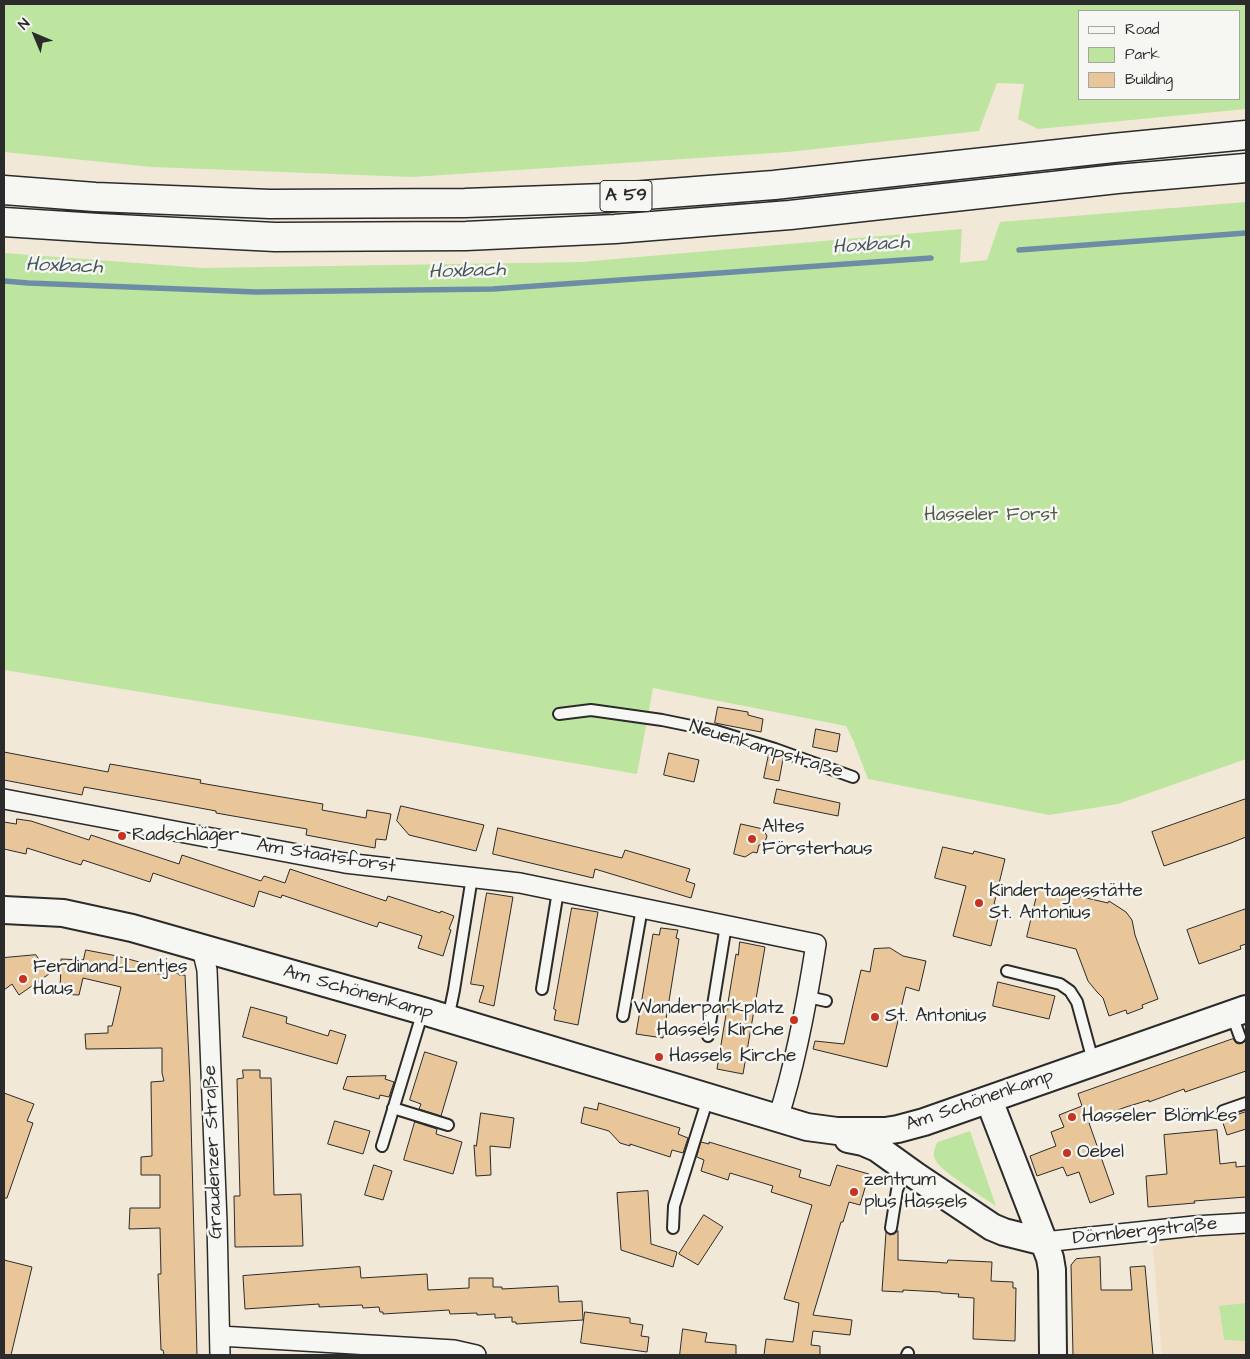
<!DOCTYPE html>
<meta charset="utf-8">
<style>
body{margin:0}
#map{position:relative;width:1250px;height:1359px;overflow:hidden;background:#f2e8d7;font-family:"Architects Daughter",sans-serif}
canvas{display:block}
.frame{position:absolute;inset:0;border:5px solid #2b2b2b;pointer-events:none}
.legend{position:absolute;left:1078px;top:10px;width:162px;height:90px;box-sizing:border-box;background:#f6f6f2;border:1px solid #a5a5a2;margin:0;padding:6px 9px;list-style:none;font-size:15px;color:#2b2b2b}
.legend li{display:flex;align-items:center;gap:10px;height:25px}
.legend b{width:25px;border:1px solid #a5a5a2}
.north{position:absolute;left:10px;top:10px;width:50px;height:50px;-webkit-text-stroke:4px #f6f6f2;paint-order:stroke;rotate:315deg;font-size:14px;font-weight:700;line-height:20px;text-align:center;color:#2b2b2b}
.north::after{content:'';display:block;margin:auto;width:18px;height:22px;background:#2b2b2b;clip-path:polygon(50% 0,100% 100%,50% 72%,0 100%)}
</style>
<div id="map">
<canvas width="1250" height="1359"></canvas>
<div class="frame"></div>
<ul class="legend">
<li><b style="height:6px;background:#f6f6f2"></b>Road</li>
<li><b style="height:14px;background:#bde5a0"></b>Park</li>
<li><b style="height:14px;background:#e8c699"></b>Building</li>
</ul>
<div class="north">N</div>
</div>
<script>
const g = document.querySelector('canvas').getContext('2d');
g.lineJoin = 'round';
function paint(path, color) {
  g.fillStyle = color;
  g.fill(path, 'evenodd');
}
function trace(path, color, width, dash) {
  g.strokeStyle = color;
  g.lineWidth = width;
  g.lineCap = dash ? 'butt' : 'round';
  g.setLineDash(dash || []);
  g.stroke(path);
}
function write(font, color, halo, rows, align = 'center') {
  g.font = font + ' "Architects Daughter",sans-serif';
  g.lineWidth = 5;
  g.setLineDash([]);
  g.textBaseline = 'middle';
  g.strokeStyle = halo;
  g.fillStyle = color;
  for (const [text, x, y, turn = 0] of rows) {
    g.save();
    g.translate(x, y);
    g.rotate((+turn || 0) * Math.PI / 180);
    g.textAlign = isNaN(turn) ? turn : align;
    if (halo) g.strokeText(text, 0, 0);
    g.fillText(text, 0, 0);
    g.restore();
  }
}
const built = new Path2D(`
 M 1246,1223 L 1246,1355 L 1162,1355 L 1152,1238 Z`);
const green = new Path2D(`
 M 4,4 L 1246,4 L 1246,109 L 1038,129 L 1018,119 L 1024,84 L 997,83 L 979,131 L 788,152 L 412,177 L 152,167 L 4,152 ZM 1079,11 L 1239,11 L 1239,99 L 1079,99 Z
 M 1246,202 L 1246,759 L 1118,804 L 1049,815 L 868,779 L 853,740 L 846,726 L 653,688 L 637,774 L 415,736 L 4,670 L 4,253 L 203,268 L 581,262 L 962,229 L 960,263 L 987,260 L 1000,222 Z
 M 970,1131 L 996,1206 C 984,1198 941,1171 936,1161 C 932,1154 934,1148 938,1142 Z
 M 1246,1303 L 1246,1341 L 1224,1340 L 1219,1306 Z`);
const stream = new Path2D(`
 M 1019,250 L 1246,233
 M 4,281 L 28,283 L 256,292 L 493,289 L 931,258`);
const building = new Path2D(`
 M 718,707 L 748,712 L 748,715 L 763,719 L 761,732 L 715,723 Z
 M 816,729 L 840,734 L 837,752 L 813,747 Z
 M 4,752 L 108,772 L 110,764 L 201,780 L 200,783 L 323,804 L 322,810 L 366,818 L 367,810 L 391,814 L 386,840 L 376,839 L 375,848 L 306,835 L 307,829 L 216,813 L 216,811 L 173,803 L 84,787 L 82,795 L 4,780 Z
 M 669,753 L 699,760 L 694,782 L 664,775 Z
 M 769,754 L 783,759 L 779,781 L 764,778 Z
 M 777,789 L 840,803 L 838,816 L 774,803 Z
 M 1246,799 L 1246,837 L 1231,843 L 1164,866 L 1152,832 Z
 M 401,806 L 484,825 L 476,851 L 409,835 L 397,821 Z
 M 17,819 L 31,821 L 89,840 L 91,835 L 179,864 L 182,855 L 261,881 L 264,876 L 285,883 L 290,869 L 386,901 L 388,896 L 440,913 L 441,911 L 454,916 L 449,929 L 451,930 L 443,956 L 418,948 L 422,936 L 379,922 L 377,927 L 282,895 L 281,898 L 259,891 L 254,907 L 153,873 L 150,882 L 83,860 L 81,865 L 27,848 L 26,854 L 4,849 L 4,822 L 16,824 Z
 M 741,824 L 763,829 L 767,836 L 765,842 L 760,845 L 759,845 L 757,853 L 753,852 L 745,857 L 734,854 Z
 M 498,828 L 622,858 L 625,850 L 690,869 L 686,881 L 695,884 L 691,898 L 595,869 L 593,878 L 493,854 Z
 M 943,847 L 973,854 L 974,851 L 1005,859 L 994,904 L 1001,906 L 991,946 L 953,936 L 966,886 L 935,878 Z
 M 1039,887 L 1108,903 L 1109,901 L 1126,912 L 1132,920 L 1135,935 L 1158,999 L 1142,1005 L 1143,1008 L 1127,1014 L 1126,1010 L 1109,1016 L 1103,998 L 1097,992 L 1088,981 L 1076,949 L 1027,937 Z
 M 487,893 L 513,897 L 494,1006 L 479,1002 L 484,986 L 471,984 Z
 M 572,908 L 598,912 L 578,1025 L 554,1020 L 556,1010 L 554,1009 Z
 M 1246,909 L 1246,944 L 1240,946 L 1241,949 L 1199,964 L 1187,930 Z
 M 661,928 L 678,930 L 676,938 L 679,939 L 663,1038 L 636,1034 L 653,934 L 659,935 Z
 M 740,942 L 765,947 L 743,1074 L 717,1069 L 736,954 L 738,955 Z
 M 890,948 L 903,956 L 926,961 L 919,991 L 906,987 L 887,1067 L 813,1049 L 815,1041 L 844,1044 L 861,970 L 870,972 L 874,949 Z
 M 86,950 L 117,956 L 158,967 L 155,974 L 179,973 L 179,975 L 185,975 L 190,1081 L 197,1355 L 164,1355 L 163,1350 L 161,1350 L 158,1274 L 161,1274 L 160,1228 L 129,1229 L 130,1208 L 160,1208 L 160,1175 L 141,1175 L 141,1157 L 152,1156 L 151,1082 L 164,1081 L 162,1073 L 162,1048 L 86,1049 L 85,1034 L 108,1033 L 108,1026 L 112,1026 L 121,987 L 83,978 L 79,995 L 60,994 L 61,959 L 83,960 Z
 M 36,955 L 49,974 L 19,995 L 12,984 L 4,990 L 4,958 Z
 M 998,982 L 1055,996 L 1049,1019 L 993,1006 Z
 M 251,1007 L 287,1017 L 286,1023 L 328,1036 L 330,1030 L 346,1035 L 337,1064 L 243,1037 Z
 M 1233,1039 L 1236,1043 L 1239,1044 L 1243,1043 L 1246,1039 L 1246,1071 L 1185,1092 L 1184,1089 L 1149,1102 L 1149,1100 L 1126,1107 L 1107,1114 L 1108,1116 L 1089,1123 L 1114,1194 L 1090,1203 L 1079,1172 L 1067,1176 L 1063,1167 L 1037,1176 L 1030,1156 L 1056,1146 L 1051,1132 L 1064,1127 L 1059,1115 L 1082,1106 L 1078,1094 Z
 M 425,1052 L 457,1062 L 441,1116 L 419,1109 L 421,1104 L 410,1100 Z
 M 243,1070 L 260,1070 L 260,1078 L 271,1078 L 274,1195 L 301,1194 L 303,1246 L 235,1247 L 234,1196 L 240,1196 L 237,1079 L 243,1078 Z
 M 386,1076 L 385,1079 L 394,1082 L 389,1097 L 380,1095 L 379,1099 L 343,1089 L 347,1077 Z
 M 4,1093 L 34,1104 L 27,1121 L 33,1123 L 7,1198 L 4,1198 Z
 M 599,1103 L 680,1128 L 678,1134 L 688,1138 L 683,1153 L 672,1150 L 670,1157 L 630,1144 L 630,1146 L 620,1143 L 609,1131 L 581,1123 L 584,1107 L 597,1110 Z
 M 1246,1112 L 1246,1129 L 1227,1135 L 1222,1120 Z
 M 481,1113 L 514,1118 L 510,1148 L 490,1146 L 491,1175 L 476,1176 L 474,1145 L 476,1146 Z
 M 335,1121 L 370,1131 L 363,1154 L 328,1144 Z
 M 415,1122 L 437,1129 L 436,1134 L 462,1142 L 453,1174 L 404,1160 Z
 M 1217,1130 L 1220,1164 L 1236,1162 L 1236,1167 L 1246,1166 L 1246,1197 L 1194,1201 L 1195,1203 L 1148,1207 L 1146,1176 L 1167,1174 L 1164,1135 Z
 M 701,1142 L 709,1144 L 709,1142 L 801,1170 L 799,1177 L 830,1186 L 837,1165 L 869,1174 L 860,1205 L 849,1202 L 843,1222 L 841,1222 L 813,1315 L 852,1320 L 850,1335 L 813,1331 L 811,1345 L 820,1346 L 820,1355 L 764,1355 L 766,1339 L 793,1342 L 799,1303 L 784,1299 L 812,1205 L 771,1192 L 773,1186 L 730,1173 L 728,1180 L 701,1171 L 704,1160 L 697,1157 Z
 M 374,1165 L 392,1171 L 383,1200 L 365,1195 Z
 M 648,1191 L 651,1244 L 677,1252 L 673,1267 L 621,1250 L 617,1193 Z
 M 704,1215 L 723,1227 L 698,1265 L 679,1254 Z
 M 898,1231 L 898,1260 L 947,1263 L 948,1260 L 992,1262 L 991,1281 L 1013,1282 L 1013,1288 L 1016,1288 L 1015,1341 L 973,1339 L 974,1298 L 958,1297 L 959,1294 L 941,1293 L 941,1292 L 903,1290 L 903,1292 L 882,1291 L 886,1232 L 890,1235 L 894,1234 Z
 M 1100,1257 L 1101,1290 L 1132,1290 L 1130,1267 L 1145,1266 L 1153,1355 L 1073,1355 L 1071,1265 L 1076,1259 Z
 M 4,1260 L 32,1267 L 11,1355 L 4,1355 Z
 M 360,1267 L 361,1278 L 427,1274 L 428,1290 L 469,1288 L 469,1278 L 493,1278 L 493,1287 L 502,1287 L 502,1289 L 558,1286 L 559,1302 L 582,1301 L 583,1320 L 516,1324 L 516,1322 L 512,1322 L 512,1317 L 495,1318 L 495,1314 L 477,1315 L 477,1313 L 450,1314 L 449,1310 L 383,1314 L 383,1312 L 380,1312 L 379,1307 L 363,1308 L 362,1305 L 319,1307 L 319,1304 L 245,1309 L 243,1276 Z
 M 585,1312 L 630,1318 L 630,1323 L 643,1325 L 641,1336 L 649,1337 L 647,1352 L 581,1343 Z
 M 683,1329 L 707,1333 L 705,1342 L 736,1345 L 736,1355 L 680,1355 Z`);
const lane = new Path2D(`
 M 559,714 L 591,710 L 662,720 L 716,731 L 775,749 L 853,777
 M 1007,971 L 1060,984 L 1070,991 L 1077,1002 L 1093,1061
 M 542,989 L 558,891
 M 808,997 L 826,1001
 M 1232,1015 L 1240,1037
 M 623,1016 L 642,908
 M 448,1019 L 454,990 L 472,877
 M 708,1036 L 726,925
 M 393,1108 L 448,1125
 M 1223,1111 L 1246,1103
 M 382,1146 L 423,1011
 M 673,1228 L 674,1206 L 708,1098
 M 891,1228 L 897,1190 L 905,1169
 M 907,1355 L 908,1353`);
const street = new Path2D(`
 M 4,799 L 345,863 L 520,883 L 816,944 C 807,1002 796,1063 778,1118
 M 202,949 L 207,970 L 217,1222 L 220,1355
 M 1044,1242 L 1194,1226 L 1246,1223
 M 220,1336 L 454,1350 L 476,1355`);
const secondary = new Path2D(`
 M 4,910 L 63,913 L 132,928 L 423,1011 L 807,1127 L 837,1131 L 885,1131 L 898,1129 L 924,1122 L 1246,1009
 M 989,1100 L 1050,1258 L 1052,1270 L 1053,1355
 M 848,1139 L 863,1142 L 877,1148 L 916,1176 L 992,1227 L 1004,1232 L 1044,1242`);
const highway = new Path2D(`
 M 4,190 L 95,197 L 270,204 L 465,203 L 605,198 L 774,185 L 1113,148 L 1246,135
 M 4,222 L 98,228 L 275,237 L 466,236 L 615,229 L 790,215 L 1117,179 L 1246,168`);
const markers = [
 [122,836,5,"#c8321e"],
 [752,839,5,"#c8321e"],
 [979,903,5,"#c8321e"],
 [23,979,5,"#c8321e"],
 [875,1017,5,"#c8321e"],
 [794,1020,5,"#c8321e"],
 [659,1057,5,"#c8321e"],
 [1072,1117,5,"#c8321e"],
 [1067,1153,5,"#c8321e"],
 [854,1192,5,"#c8321e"]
];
const shields = [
 [626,196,52]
];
const shieldNames = [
 ["A 59",626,196]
];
const parkNames = [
 ["Hasseler Forst",991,516]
];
const streetNames = [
 ["Neuenkampstraße",766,750,17],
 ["Am Staatsforst",326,857,9],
 ["Am Schönenkamp",358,993,16],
 ["Am Schönenkamp",980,1101,-19],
 ["Graudenzer Straße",214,1152,-92],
 ["Dörnbergstraße",1145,1232,-6]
];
const poiNames = [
 ["Altes",762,828],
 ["Försterhaus",762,850],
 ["Radschläger",132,836],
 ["Kindertagesstätte",989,892],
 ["St. Antonius",989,914],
 ["Ferdinand-Lentjes",33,968],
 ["Haus",33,990],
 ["Wanderparkplatz",784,1009,"right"],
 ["Hassels Kirche",784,1031,"right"],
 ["St. Antonius",885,1017],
 ["Hassels Kirche",669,1057],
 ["Hasseler Blömkes",1082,1117],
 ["Oebel",1077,1153],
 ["zentrum",864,1181],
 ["plus Hassels",864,1203]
];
const waterNames = [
 ["Hoxbach",871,246,-4],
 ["Hoxbach",64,267,2],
 ["Hoxbach",467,272,-2]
];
paint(built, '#efdec4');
paint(green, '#bde5a0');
trace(stream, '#6c8da5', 5.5);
paint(building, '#e8c699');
trace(building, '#2b2b2b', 1);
trace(lane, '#2b2b2b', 14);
trace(street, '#2b2b2b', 22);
trace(secondary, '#2b2b2b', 30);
trace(highway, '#2b2b2b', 31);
trace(lane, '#f6f6f2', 10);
trace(street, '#f6f6f2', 19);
trace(secondary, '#f6f6f2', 26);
trace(highway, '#f6f6f2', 28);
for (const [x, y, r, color] of markers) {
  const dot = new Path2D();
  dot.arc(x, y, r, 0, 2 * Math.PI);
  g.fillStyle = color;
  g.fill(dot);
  trace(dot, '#f6f6f2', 2);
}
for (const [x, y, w] of shields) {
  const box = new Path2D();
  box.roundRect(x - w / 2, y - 15.5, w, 31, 4);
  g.fillStyle = '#f6f6f2';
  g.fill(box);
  trace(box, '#2b2b2b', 1);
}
write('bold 18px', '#2b2b2b', null, shieldNames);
write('19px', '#505a48', '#f6f6f2', parkNames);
write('19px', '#2b2b2b', '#f6f6f2', streetNames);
write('19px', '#2b2b2b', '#f6f6f2', poiNames, 'left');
write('italic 20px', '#46545e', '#f6f6f2', waterNames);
</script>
